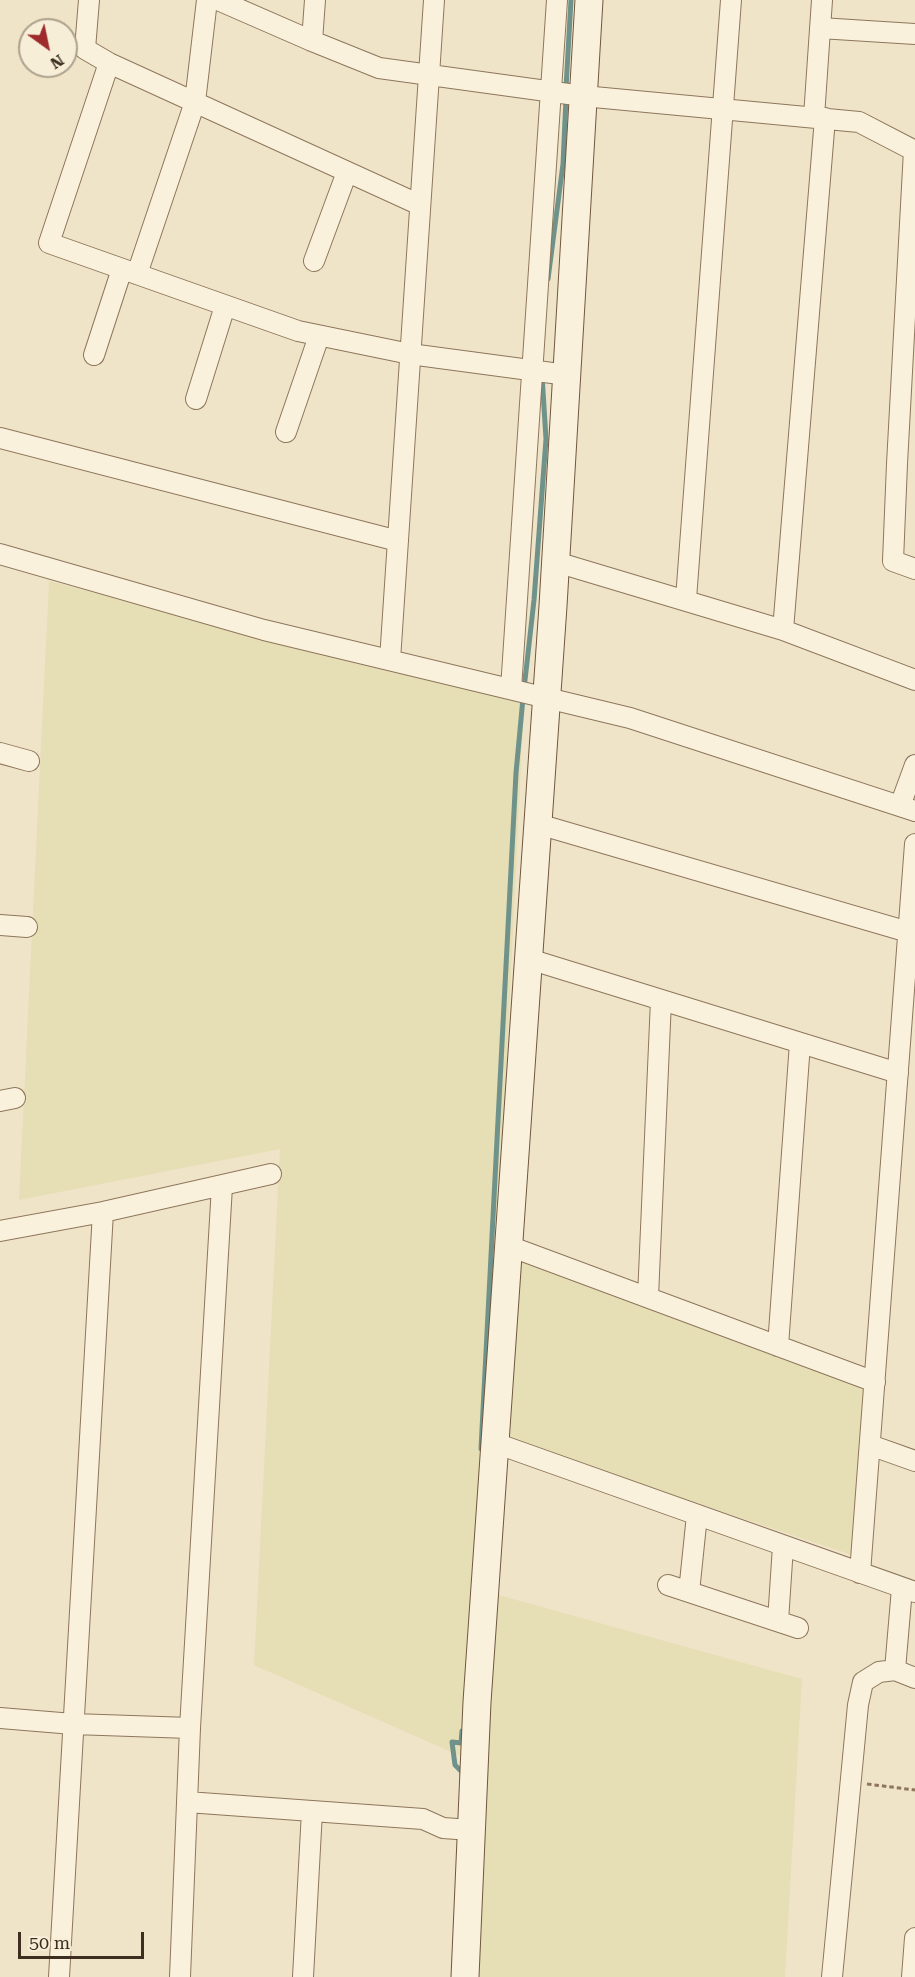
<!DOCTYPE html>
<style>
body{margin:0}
#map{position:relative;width:915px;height:1977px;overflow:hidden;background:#f0e4c8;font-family:"Roboto Serif",serif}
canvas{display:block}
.north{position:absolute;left:18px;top:18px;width:60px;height:60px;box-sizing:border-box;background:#f7eed8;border:2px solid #ada18e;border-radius:50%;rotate:147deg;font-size:16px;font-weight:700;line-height:24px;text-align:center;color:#3d2e20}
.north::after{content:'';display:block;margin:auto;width:21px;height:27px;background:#9e2a2b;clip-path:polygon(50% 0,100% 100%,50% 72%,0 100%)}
.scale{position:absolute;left:18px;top:1932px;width:126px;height:27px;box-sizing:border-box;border:3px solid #3d2e20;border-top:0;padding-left:8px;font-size:18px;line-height:21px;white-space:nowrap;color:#3d2e20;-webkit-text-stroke:4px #f7eed8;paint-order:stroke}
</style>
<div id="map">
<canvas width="915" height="1977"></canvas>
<div class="north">N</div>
<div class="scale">50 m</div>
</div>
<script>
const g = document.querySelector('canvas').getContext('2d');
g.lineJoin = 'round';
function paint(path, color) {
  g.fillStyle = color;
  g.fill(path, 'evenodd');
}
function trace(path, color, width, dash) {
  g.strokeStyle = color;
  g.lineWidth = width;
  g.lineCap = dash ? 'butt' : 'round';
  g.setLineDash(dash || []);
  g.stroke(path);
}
const farmland = new Path2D(`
 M 49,581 L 524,703 L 498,1245 L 465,1758 L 254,1665 L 280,1149 L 19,1200 Z
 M 516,1256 L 868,1388 L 855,1556 L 506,1439 Z
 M 495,1594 L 802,1679 L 785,1977 L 476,1977 Z`);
const stream = new Path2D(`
 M 566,88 L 571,0
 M 548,279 L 563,164 L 566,98
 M 524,689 L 534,600 L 546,439 L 542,375
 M 481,1449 L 516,773 L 523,698
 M 462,1774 L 462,1772 L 455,1765 L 452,1742 L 461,1743 L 462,1731`);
const path = new Path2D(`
 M 867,1784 L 915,1790`);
const street = new Path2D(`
 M 89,0 L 85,49 L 109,63 L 420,205
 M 218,0 L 312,41 L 379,68 L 583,96 L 859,122 L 915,151
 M 820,28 L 915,34
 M 312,41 L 315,0
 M 109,63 L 49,243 L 298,331 L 410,354 L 567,375
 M 814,117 L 822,0
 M 914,150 L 897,464 L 893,561 L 915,569
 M 314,261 L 347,172
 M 137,274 L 195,102 L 207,0
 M 94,355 L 122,269
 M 196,399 L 225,306
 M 286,432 L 319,336
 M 0,438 L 398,541
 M 0,554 L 264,630 L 630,718 L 915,811
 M 556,562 L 783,630 L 915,680
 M 686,599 L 731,0
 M 783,630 L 825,118
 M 390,660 L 434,0
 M 511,689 L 557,0
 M 0,753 L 29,761
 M 900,806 L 915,765
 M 538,824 L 915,934
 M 0,925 L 27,927
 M 529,959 L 898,1073
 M 0,1101 L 15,1098
 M 0,1231 L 103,1212 L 271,1174
 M 509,1246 L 875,1382
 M 648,1297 L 661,1000
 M 778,1346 L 800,1043
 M 495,1443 L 915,1592
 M 870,1445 L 915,1461
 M 860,1573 L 915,844
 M 668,1585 L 798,1628
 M 902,1588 L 895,1670 L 915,1678
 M 689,1592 L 697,1515
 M 778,1621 L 783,1546
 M 0,1718 L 73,1724 L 190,1728
 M 187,1802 L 423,1819 L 443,1828 L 471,1830
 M 59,1977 L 103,1212
 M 180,1977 L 190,1728 L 222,1186
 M 303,1977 L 312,1811
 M 832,1977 L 858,1705 L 863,1682 L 879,1672 L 895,1670
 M 912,1977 L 915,1938`);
const secondary = new Path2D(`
 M 465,1977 L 477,1702 L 553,606 L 589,0`);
paint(farmland, '#e6deb5');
trace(stream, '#6f938a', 5);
trace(street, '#8d765c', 22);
trace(secondary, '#6f573f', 29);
trace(path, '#8d765c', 3, [4.5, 3]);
trace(street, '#faf1dc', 20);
trace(secondary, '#faf1dc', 27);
</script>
